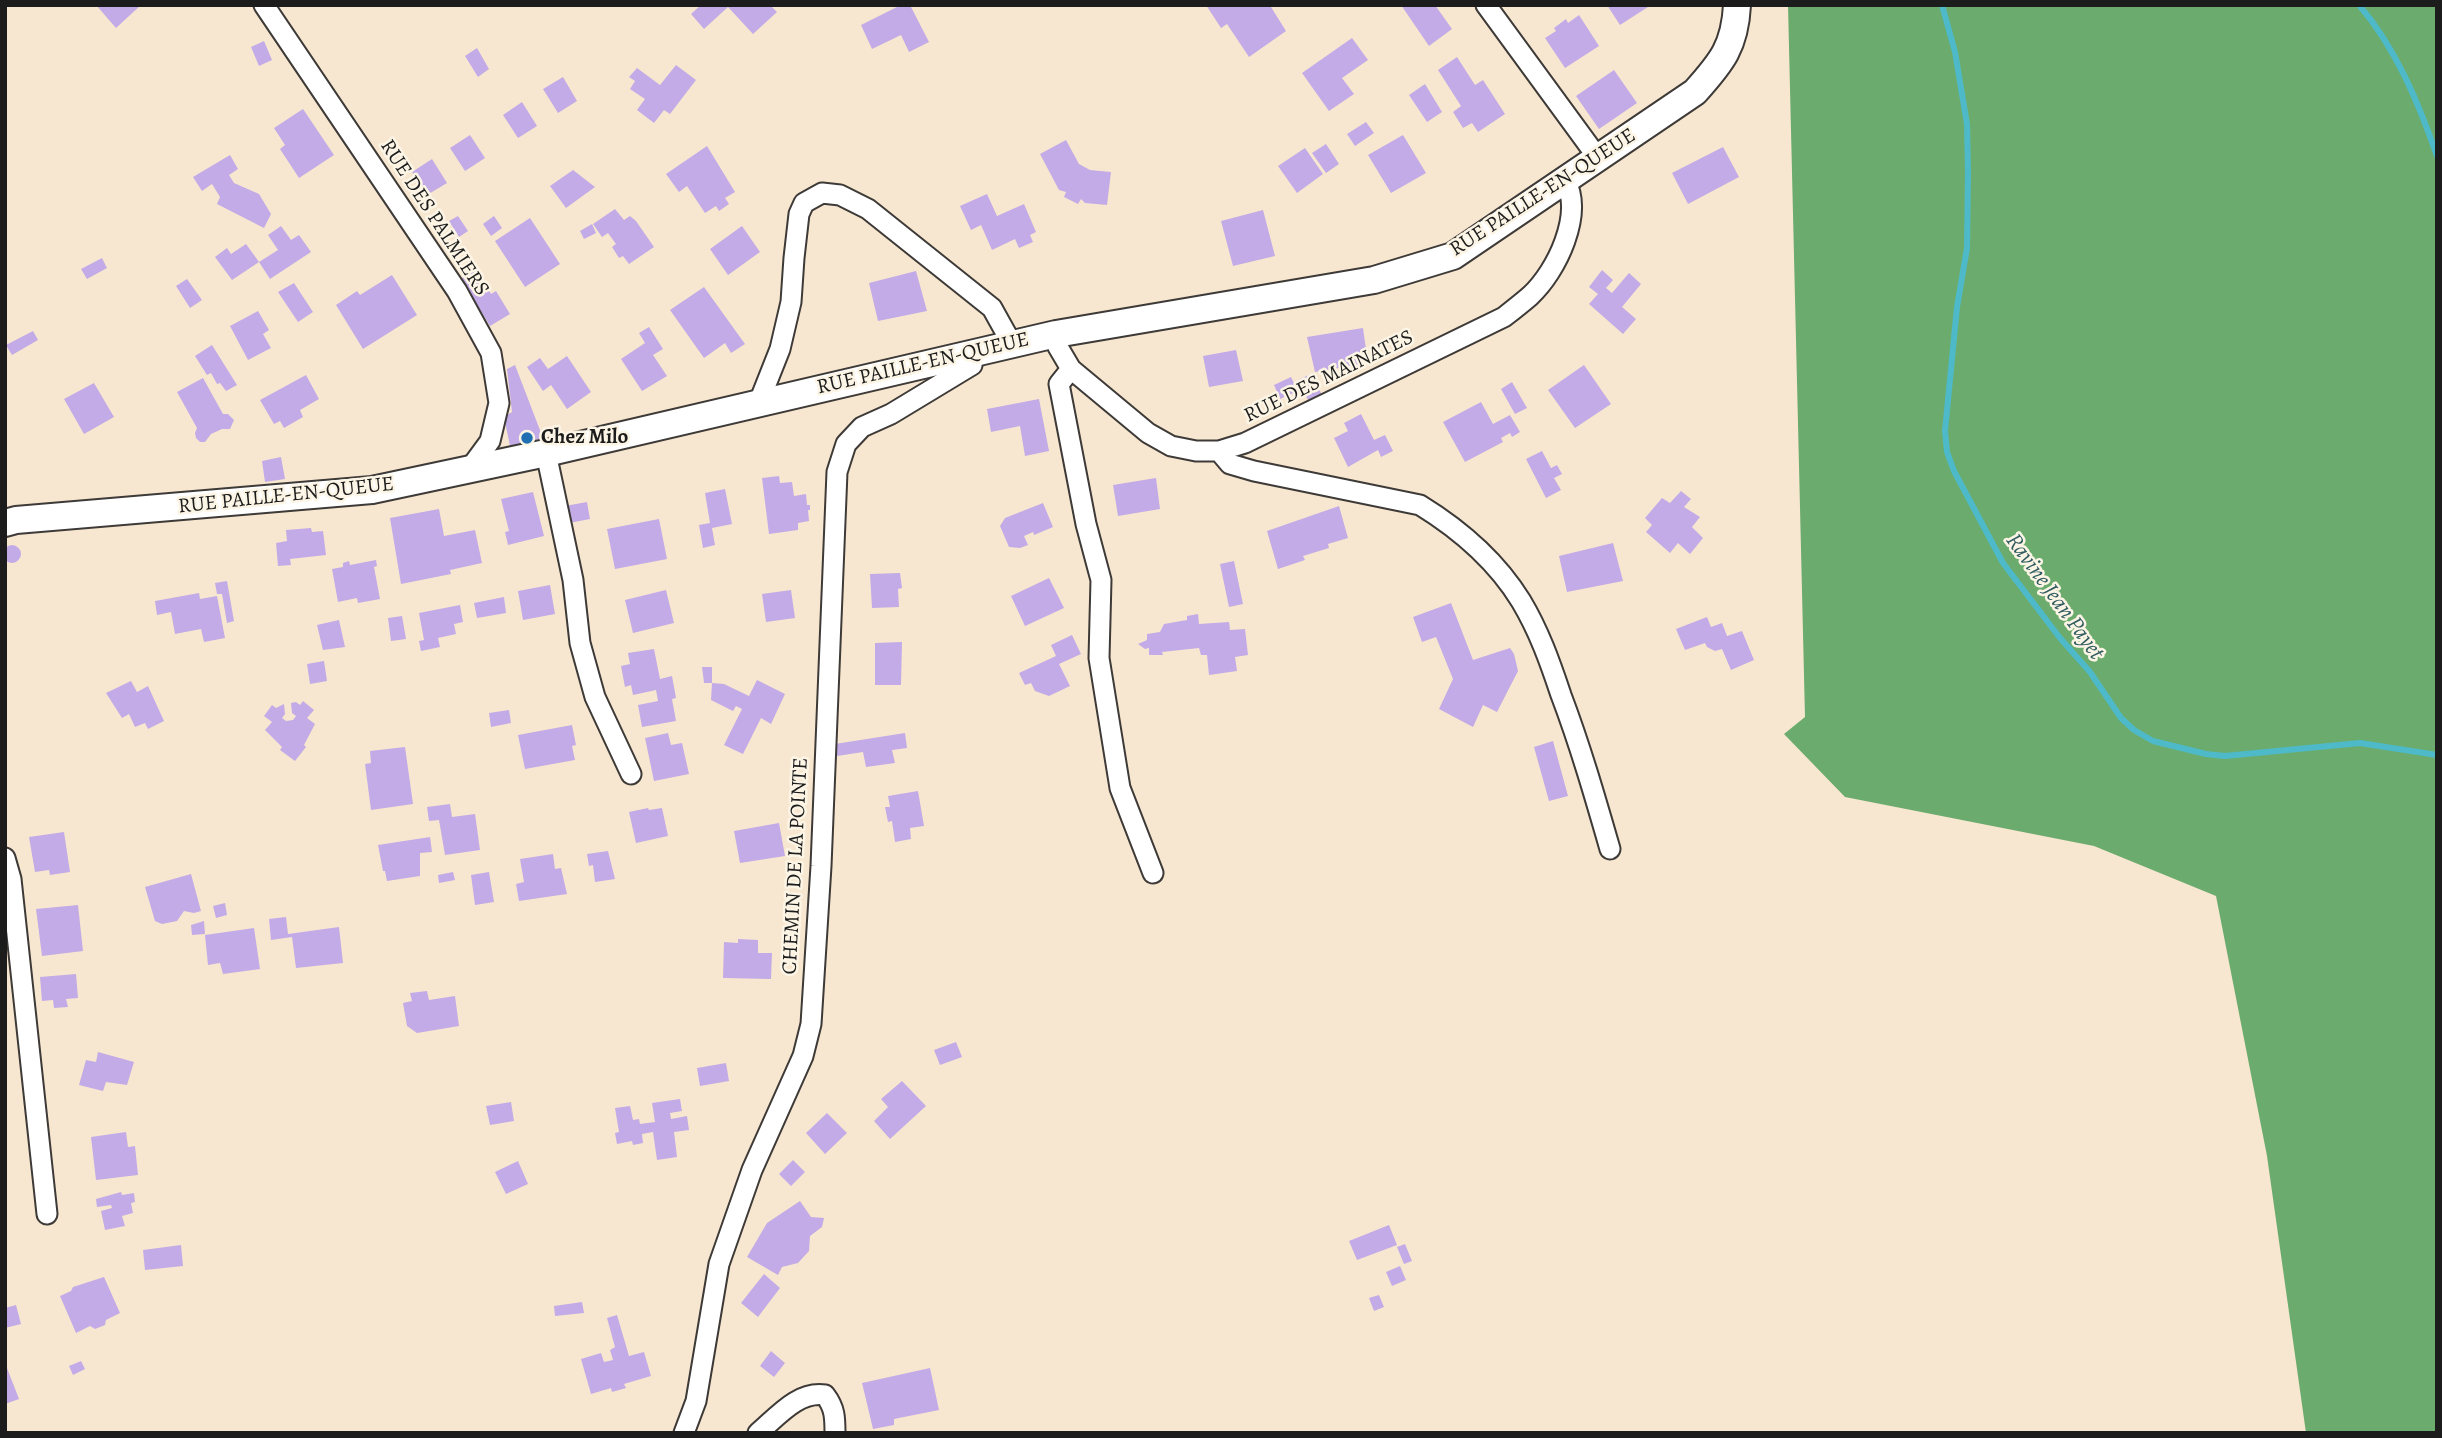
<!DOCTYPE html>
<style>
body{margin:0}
#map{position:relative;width:2442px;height:1438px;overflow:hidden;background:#f8e7d0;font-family:Alegreya,serif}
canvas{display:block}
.frame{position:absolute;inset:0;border:7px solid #1c1c1c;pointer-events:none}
</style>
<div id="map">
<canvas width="2442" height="1438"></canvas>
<div class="frame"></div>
</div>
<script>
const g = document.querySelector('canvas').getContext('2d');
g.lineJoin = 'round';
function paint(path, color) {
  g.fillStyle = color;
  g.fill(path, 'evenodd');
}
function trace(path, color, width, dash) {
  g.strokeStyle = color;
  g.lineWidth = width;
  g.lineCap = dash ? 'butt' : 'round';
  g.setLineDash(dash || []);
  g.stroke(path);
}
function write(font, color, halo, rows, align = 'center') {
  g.font = font + ' Alegreya,serif';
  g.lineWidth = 5;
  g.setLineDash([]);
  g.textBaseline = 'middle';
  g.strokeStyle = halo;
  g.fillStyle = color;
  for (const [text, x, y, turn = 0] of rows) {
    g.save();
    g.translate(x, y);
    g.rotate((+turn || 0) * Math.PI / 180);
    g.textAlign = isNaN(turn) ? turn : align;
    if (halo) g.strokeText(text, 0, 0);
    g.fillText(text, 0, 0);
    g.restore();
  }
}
const forest = new Path2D(`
 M 1788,5 L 2437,5 L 2437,1433 L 2306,1433 L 2267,1156 L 2216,896 L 2094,846 L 1845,797 L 1784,734 L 1805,717 Z`);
const stream = new Path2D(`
 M 1942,5 L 1955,52 L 1967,124 L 1968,172 L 1967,248 L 1957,307 L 1945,431 L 1947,452 L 1954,471 L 2003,563 L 2060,638 L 2090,672 L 2121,718 L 2134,730 L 2153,741 L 2206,754 L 2225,756 L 2360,743 L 2437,755
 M 2359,5 C 2396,48 2419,104 2437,156`);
const building = new Path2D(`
 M 96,5 L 141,5 L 116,28 Z
 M 701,5 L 770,5 L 777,12 L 753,34 L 728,7 L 704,29 L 691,14 Z
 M 901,5 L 910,5 L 929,42 L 909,52 L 901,35 L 872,49 L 861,25 Z
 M 1206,5 L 1273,5 L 1271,7 L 1286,31 L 1249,57 L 1227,24 L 1221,28 Z
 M 1401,5 L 1435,5 L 1452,29 L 1429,46 Z
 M 1607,5 L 1647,5 L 1648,7 L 1620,25 Z
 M 1579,15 L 1599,46 L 1565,68 L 1545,38 L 1556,31 L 1554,28 L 1566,19 L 1568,23 Z
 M 1352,38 L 1368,60 L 1342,78 L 1354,94 L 1329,111 L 1302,73 Z
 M 264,41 L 272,60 L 259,66 L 251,47 Z
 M 477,48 L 489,69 L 478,77 L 465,56 Z
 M 1457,57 L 1475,85 L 1483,80 L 1505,114 L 1478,132 L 1472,123 L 1463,128 L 1453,112 L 1461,106 L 1438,70 Z
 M 676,65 L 696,80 L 670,114 L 664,110 L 654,123 L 637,110 L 645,99 L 630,89 L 635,81 L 629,77 L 637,68 L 660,85 Z
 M 1614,70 L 1637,103 L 1599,129 L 1576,96 Z
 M 563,77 L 577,101 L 558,113 L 543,89 Z
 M 1425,84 L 1442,112 L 1427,122 L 1409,95 Z
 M 522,102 L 537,126 L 518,138 L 503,115 Z
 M 303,109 L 334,155 L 299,178 L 280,149 L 285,145 L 274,128 Z
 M 1366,122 L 1374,133 L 1355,146 L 1347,134 Z
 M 470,135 L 485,158 L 465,171 L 450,148 Z
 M 1403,135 L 1426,173 L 1391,193 L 1368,155 Z
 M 1066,140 L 1079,164 L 1090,170 L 1111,172 L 1107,205 L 1085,203 L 1081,199 L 1078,204 L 1064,197 L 1066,192 L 1059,190 L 1040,154 Z
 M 1326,144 L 1339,164 L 1326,173 L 1312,153 Z
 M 707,146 L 735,192 L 725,198 L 729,204 L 719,211 L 716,206 L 705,213 L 687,186 L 679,192 L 666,174 Z
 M 1723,147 L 1739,177 L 1688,204 L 1672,173 Z
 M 1305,148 L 1323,174 L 1297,193 L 1278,166 Z
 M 230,155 L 238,169 L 229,175 L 234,183 L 259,194 L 271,214 L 264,228 L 217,204 L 220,197 L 212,184 L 202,191 L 193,177 Z
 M 432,159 L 447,183 L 427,195 L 412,172 Z
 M 573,170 L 595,187 L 566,208 L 550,186 Z
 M 987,194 L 997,216 L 1024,204 L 1036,232 L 1030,235 L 1033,242 L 1019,248 L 1015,239 L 992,250 L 981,225 L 971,230 L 960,206 Z
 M 615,209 L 624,220 L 630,216 L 636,221 L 654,247 L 629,264 L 623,256 L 619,258 L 612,247 L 616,244 L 608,233 L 602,237 L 593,224 Z
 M 1263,210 L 1275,256 L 1233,266 L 1221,221 Z
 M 458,216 L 468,231 L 459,237 L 449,221 Z
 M 494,216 L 502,228 L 491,236 L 483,224 Z
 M 530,218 L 560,264 L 525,287 L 495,241 Z
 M 592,224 L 596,233 L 584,239 L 580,231 Z
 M 281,226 L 291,240 L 299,235 L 311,252 L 270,279 L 259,262 L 278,250 L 268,235 Z
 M 742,226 L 760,252 L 728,275 L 710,249 Z
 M 246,244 L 259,262 L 232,280 L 215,257 L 227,248 L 231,254 Z
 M 102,258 L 107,268 L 87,279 L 81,269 Z
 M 476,270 L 491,294 L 496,291 L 510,314 L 490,326 L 461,279 Z
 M 1602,270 L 1613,280 L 1606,288 L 1612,293 L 1629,273 L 1641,284 L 1622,307 L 1636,319 L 1623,334 L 1589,304 L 1598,294 L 1589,287 Z
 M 916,271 L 927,311 L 878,321 L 869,283 Z
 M 392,275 L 417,315 L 363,349 L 336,305 L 357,291 L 360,295 Z
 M 187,279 L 202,300 L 190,308 L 176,286 Z
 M 294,283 L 313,312 L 298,322 L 278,292 Z
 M 704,287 L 745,344 L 731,353 L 725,343 L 704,358 L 670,310 Z
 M 258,311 L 269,330 L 263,334 L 271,348 L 248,360 L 230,326 Z
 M 649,327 L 663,349 L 653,355 L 667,376 L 642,391 L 621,359 L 645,343 L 639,333 Z
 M 1363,328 L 1368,363 L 1315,372 L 1307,337 Z
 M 33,331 L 38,340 L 12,355 L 6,345 Z
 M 212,345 L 237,385 L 226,391 L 220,383 L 217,384 L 211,373 L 207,375 L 195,356 Z
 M 1236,350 L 1243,381 L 1209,387 L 1203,356 Z
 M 567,356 L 591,392 L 567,409 L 551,385 L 543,391 L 527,367 L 540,358 L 548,369 Z
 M 515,365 L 543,438 L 510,446 L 504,417 L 512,412 L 507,369 Z
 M 1584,365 L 1611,404 L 1575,428 L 1548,390 Z
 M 1311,374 L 1322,395 L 1308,400 L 1298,380 Z
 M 306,375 L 319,399 L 300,410 L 303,417 L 284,428 L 280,421 L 274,424 L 260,400 Z
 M 1291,377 L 1298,391 L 1280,399 L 1274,385 Z
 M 203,378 L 223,414 L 228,414 L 234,420 L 230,429 L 222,429 L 211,434 L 205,442 L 200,442 L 196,438 L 195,433 L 197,428 L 177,392 Z
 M 1512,382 L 1527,408 L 1515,414 L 1501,389 Z
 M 94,383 L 114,417 L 84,434 L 64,399 Z
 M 1039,399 L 1049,451 L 1025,456 L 1020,426 L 991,432 L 987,409 Z
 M 1481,402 L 1493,424 L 1510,415 L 1520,432 L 1512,437 L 1510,433 L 1501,438 L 1503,442 L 1465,462 L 1443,422 Z
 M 1361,414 L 1374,440 L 1385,435 L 1393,451 L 1381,457 L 1378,450 L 1348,467 L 1334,438 L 1348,431 L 1344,423 Z
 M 1542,451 L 1551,468 L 1557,465 L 1562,474 L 1554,478 L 1561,490 L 1546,498 L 1526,459 Z
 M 281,457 L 285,479 L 265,482 L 262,461 Z
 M 779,476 L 780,483 L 792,482 L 794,496 L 806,494 L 807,505 L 810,505 L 810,510 L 808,510 L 809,521 L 798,523 L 798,530 L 769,534 L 762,478 Z
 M 1156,478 L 1160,509 L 1118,516 L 1113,485 Z
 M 725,489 L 732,524 L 712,528 L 715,545 L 703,548 L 699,525 L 710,523 L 705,493 Z
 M 1681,491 L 1691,499 L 1684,507 L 1700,517 L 1692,527 L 1703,538 L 1690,554 L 1678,543 L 1670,553 L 1646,532 L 1652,525 L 1645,518 L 1662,498 L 1670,503 Z
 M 533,492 L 544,536 L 508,545 L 505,532 L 509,531 L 501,499 Z
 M 587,502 L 590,519 L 569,523 L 565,506 Z
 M 1043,503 L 1053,527 L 1034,535 L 1033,532 L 1024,536 L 1028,545 L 1020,548 L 1009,547 L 1000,526 L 1005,518 Z
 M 1339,506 L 1348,538 L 1328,544 L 1329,548 L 1303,556 L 1305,560 L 1278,569 L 1267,531 Z
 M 439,509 L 444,536 L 475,530 L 482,563 L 450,570 L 451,574 L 401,584 L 390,518 Z
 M 659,519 L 667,559 L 615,569 L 607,529 Z
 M 311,528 L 312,532 L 323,531 L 326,555 L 290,559 L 291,565 L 278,566 L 276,543 L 287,541 L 286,530 Z
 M 1613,543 L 1623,581 L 1567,592 L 1559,556 Z
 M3 554a9 9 0 1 1 18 0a9 9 0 1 1-18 0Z
 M 376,560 L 377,566 L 374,567 L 380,599 L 358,603 L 357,598 L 338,602 L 332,569 L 343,567 L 343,563 L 349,561 L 350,565 Z
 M 1234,561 L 1243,604 L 1229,607 L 1220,564 Z
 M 900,573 L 902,588 L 898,589 L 899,607 L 872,608 L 870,574 Z
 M 1049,578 L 1064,608 L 1025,626 L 1011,596 Z
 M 227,581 L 234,621 L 227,623 L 222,594 L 217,594 L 215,583 Z
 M 550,585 L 555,614 L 523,620 L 518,591 Z
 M 666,590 L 674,623 L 633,633 L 625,600 Z
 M 791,590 L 795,618 L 766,622 L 762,594 Z
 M 199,593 L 200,599 L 217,596 L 225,638 L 204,642 L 201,629 L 175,634 L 171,612 L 157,615 L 155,601 Z
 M 504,597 L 506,613 L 477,618 L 474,603 Z
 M 1451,603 L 1473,660 L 1510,648 L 1514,654 L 1518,671 L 1497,712 L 1483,705 L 1473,727 L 1439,709 L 1453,679 L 1436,637 L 1422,642 L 1413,617 Z
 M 460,605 L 463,622 L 454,624 L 456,634 L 438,638 L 440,647 L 421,651 L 419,641 L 424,640 L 419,613 Z
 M 1198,614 L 1199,624 L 1229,622 L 1230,630 L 1245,629 L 1248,655 L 1235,657 L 1237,671 L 1209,675 L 1207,655 L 1201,655 L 1199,648 L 1162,652 L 1163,655 L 1149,655 L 1149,648 L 1145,649 L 1138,644 L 1147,640 L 1147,634 L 1160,632 L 1164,624 L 1187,620 L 1187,616 Z
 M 402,616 L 406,639 L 391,641 L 388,618 Z
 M 1707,617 L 1711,627 L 1722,623 L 1727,636 L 1742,631 L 1754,660 L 1731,670 L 1722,649 L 1715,651 L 1707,647 L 1705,643 L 1685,650 L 1676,629 Z
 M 339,620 L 345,647 L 323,650 L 317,625 Z
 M 1072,635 L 1081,654 L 1059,664 L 1070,686 L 1049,696 L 1035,691 L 1031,683 L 1025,685 L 1019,673 L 1056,656 L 1051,645 Z
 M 902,642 L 901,685 L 875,685 L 875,643 Z
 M 654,649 L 660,679 L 672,676 L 676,698 L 672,699 L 676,721 L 642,727 L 638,705 L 658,701 L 656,690 L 633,695 L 631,685 L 625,687 L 621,666 L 630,664 L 628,653 Z
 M 324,661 L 327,681 L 310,684 L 307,664 Z
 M 702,667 L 712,667 L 712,683 L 704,683 Z
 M 757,680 L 785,694 L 771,724 L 761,718 L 743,754 L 724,745 L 742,709 L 736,706 L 733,711 L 711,700 L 712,683 L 724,684 L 749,696 Z
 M 131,681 L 137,692 L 148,686 L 164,721 L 148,729 L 145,723 L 135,727 L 129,714 L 122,718 L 106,693 Z
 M 303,701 L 314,710 L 307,718 L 315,724 L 304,745 L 306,747 L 295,761 L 280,750 L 282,747 L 265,730 L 272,722 L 264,716 L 272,705 L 276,708 L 284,704 L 285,714 L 282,718 L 286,721 L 293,720 L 296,716 L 292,713 L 291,703 L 296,702 L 300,705 Z
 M 509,710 L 511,723 L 491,727 L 489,713 Z
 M 572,725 L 576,745 L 572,746 L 575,760 L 525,769 L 518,735 Z
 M 668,733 L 671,745 L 682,743 L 689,774 L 654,781 L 645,738 Z
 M 905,733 L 907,748 L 892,750 L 895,763 L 866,767 L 863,752 L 837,756 L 835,744 Z
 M 1553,741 L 1568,796 L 1549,801 L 1534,747 Z
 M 405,747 L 413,804 L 371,810 L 365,764 L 371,763 L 370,751 Z
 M 918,791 L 924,826 L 910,828 L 911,839 L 895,842 L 892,821 L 888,822 L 885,807 L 890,807 L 888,796 Z
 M 450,804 L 452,817 L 475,814 L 480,850 L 445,855 L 439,820 L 429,821 L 427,807 Z
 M 648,808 L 649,810 L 662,808 L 668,836 L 636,843 L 629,812 Z
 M 779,823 L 785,856 L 740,863 L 734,831 Z
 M 64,832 L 70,872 L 50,875 L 49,870 L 35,872 L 29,837 Z
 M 430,837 L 432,852 L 420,853 L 420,876 L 387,881 L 385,871 L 383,871 L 378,845 Z
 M 608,851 L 615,879 L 595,882 L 593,865 L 589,866 L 587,854 Z
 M 553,854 L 555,869 L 561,868 L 567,894 L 519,901 L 516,884 L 524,882 L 520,859 Z
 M 453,872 L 455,880 L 439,883 L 438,875 Z
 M 489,872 L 494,902 L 475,905 L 471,875 Z
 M 191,874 L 201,911 L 194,913 L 184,911 L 177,921 L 162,924 L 155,921 L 145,887 Z
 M 225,903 L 227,915 L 216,918 L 213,906 Z
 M 78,905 L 83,951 L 42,956 L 36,909 Z
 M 286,917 L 288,934 L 339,927 L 343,963 L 296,968 L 292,937 L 271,940 L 269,919 Z
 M 204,921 L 205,934 L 192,935 L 191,925 Z
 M 254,928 L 260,969 L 223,974 L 220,963 L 208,965 L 205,935 Z
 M 738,939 L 758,940 L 758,953 L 772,953 L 771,979 L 723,978 L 724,942 L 738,943 Z
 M 76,974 L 78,998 L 66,999 L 68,1007 L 54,1008 L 53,1000 L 42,1001 L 40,977 Z
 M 427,991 L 429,1000 L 455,996 L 459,1026 L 417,1033 L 407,1026 L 403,1003 L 412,1001 L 410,993 Z
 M 956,1042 L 962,1057 L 940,1065 L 934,1050 Z
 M 98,1052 L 134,1062 L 127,1085 L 106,1082 L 103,1091 L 79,1085 L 86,1060 L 96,1062 Z
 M 726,1063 L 729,1081 L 700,1086 L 697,1068 Z
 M 902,1081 L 926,1106 L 890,1139 L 874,1121 L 888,1107 L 881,1099 Z
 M 680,1099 L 682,1111 L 670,1113 L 671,1119 L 687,1116 L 689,1130 L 674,1132 L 677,1157 L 657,1160 L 653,1132 L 642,1134 L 643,1143 L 633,1145 L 632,1141 L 617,1144 L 615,1133 L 619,1132 L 615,1108 L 630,1106 L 633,1120 L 639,1119 L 640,1124 L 655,1122 L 652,1103 Z
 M 511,1102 L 514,1121 L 490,1125 L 486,1106 Z
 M 827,1113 L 847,1133 L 825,1154 L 806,1133 Z
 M 126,1132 L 128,1147 L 135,1146 L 138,1175 L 96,1180 L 91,1137 Z
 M 793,1160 L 805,1172 L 791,1186 L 779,1174 Z
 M 518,1161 L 528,1184 L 506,1194 L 495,1172 Z
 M 121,1192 L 122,1195 L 134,1193 L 135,1202 L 131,1203 L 133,1213 L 122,1216 L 125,1226 L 105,1230 L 101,1211 L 112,1208 L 111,1205 L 97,1207 L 96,1199 Z
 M 800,1201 L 811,1217 L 824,1218 L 822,1227 L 810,1236 L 809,1251 L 798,1263 L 782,1267 L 778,1275 L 747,1257 L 767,1223 Z
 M 1389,1225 L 1397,1245 L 1357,1260 L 1349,1241 Z
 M 1405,1244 L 1412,1261 L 1404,1264 L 1397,1247 Z
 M 181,1245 L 183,1266 L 145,1270 L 143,1250 Z
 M 1400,1266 L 1406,1280 L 1392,1286 L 1386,1272 Z
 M 764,1274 L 780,1288 L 758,1317 L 741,1303 Z
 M 104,1277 L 120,1313 L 106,1320 L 105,1325 L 95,1329 L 90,1326 L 76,1333 L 60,1296 L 71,1291 L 73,1287 Z
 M 1379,1295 L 1384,1307 L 1374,1311 L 1369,1298 Z
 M 582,1302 L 584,1313 L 555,1316 L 554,1306 Z
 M 16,1305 L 21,1324 L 5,1328 L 5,1308 Z
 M 617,1315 L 629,1356 L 644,1352 L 651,1376 L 624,1384 L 626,1388 L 612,1392 L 611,1388 L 591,1394 L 581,1359 L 601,1353 L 604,1362 L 613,1360 L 610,1350 L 615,1347 L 607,1318 Z
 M 771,1351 L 785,1363 L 774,1377 L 760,1366 Z
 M 81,1361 L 85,1369 L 73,1375 L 69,1366 Z
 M 5,1368 L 7,1368 L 19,1399 L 5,1404 Z
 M 930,1368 L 939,1410 L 894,1419 L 894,1425 L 873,1429 L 862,1383 Z`);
const minor = new Path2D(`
 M 264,5 L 457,291 L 491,353 L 499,403 L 490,441 L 468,471
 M 1486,5 L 1598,158
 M 1056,334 L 1058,347 L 1071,369 L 1148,433 L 1171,446 L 1196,451 L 1219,451 L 1245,443 L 1504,317 C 1513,310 1522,303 1530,296 C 1557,271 1584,214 1565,180
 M 1071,369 L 1059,384 L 1086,524 L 1101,580 L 1099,658 L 1120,788 L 1153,873
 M 759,402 L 780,349 L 791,302 L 794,258 L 799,214 L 804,203 L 822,193 L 840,195 L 868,209 L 992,308 L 1012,344
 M 1219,451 L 1230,464 L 1254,471 L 1420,505 C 1459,529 1497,562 1521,601 C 1539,631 1550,662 1561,695 C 1580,745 1595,797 1610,849
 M 546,453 L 573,580 L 580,643 L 595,697 L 631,774
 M 5,858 L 11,879 L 47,1214
 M 684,1433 L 696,1401 L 719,1264 L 752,1170 L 803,1056 L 811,1024 L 821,866 L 837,472 L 846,444 L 862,427 L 891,414 L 972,365 L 974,352
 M 758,1433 C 778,1416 798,1391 825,1395 C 835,1408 835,1418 835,1433`);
const secondary = new Path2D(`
 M 5,523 L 16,520 L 372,490 L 546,453 L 1056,334 L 1374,280 L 1453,256 L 1695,92 C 1722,62 1735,46 1737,5`);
const markers = [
 [527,438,7,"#1f6fb2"]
];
const streetNames = [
 ["RUE PAILLE-EN-QUEUE",1543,193,-33],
 ["RUE DES PALMIERS",434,218,57],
 ["RUE PAILLE-EN-QUEUE",923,364,-13],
 ["RUE DES MAINATES",1329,377,-26],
 ["RUE PAILLE-EN-QUEUE",286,496,-6],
 ["CHEMIN DE LA POINTE",796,866,-87]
];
const poiNames = [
 ["Chez Milo",541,438]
];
const waterNames = [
 ["Ravine Jean Payet",2054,597,54]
];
paint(forest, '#6bac6e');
trace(stream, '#4ebac9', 6);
paint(building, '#c2abe6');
trace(minor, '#3d3a37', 23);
trace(secondary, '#3d3a37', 30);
trace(minor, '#fff', 19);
trace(secondary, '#fff', 26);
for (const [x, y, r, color] of markers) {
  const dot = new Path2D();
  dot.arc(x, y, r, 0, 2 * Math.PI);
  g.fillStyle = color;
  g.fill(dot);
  trace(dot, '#fcf5e5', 2.5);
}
write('21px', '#1c1c1c', '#fcf5e5', streetNames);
write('bold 21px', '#1c1c1c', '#fcf5e5', poiNames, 'left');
write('italic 23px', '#305b61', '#fcf5e5', waterNames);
</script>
